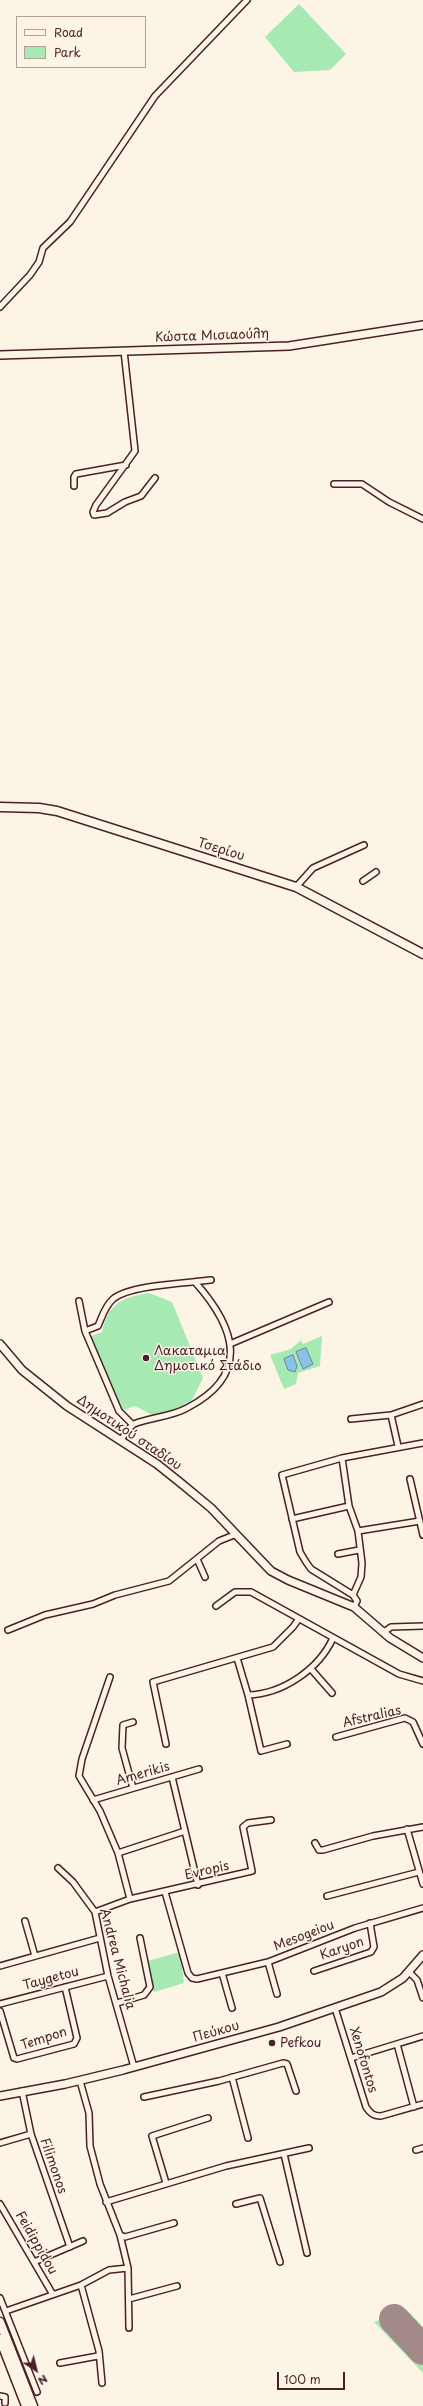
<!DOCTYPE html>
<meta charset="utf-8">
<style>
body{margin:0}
#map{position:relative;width:423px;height:2406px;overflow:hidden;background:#fcf5e5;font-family:"Playpen Sans",sans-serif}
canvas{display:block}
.legend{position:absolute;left:16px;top:16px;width:130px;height:52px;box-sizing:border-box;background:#fcf5e5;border:1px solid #b59f9b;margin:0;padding:5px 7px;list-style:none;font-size:12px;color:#4a1f2b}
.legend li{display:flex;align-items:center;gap:8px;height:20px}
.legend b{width:20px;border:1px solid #b59f9b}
.north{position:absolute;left:16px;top:2350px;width:40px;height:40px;-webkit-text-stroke:3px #fcf5e5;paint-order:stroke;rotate:145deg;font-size:11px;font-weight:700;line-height:16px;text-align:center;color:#4a1f2b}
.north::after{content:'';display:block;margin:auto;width:14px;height:18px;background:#4a1f2b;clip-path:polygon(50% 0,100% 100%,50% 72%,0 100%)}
.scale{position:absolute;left:277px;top:2372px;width:68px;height:18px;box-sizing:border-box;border:2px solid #4a1f2b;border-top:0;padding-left:5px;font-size:12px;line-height:14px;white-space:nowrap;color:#4a1f2b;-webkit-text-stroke:3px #fcf5e5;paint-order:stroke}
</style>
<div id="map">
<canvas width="423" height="2406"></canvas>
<ul class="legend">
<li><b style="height:5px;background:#fcf5e5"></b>Road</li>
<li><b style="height:11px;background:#a6e9b3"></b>Park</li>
</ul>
<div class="north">N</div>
<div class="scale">100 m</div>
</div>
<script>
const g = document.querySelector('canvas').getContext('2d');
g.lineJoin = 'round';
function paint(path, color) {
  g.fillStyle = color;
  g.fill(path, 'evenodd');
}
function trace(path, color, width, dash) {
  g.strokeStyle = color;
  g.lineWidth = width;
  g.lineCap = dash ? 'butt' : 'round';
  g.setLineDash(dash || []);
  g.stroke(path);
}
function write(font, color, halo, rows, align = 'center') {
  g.font = font + ' "Playpen Sans",sans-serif';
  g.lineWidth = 3;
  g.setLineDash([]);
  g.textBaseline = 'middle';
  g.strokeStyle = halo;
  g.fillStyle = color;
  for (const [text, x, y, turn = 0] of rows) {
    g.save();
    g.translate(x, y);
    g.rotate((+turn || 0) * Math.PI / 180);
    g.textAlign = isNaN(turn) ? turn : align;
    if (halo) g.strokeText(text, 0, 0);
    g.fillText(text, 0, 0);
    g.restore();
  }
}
const green = new Path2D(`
 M 299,4 L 346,54 L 330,70 L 294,72 L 265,37 Z
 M 149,1293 L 172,1302 L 203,1378 L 192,1400 L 171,1412 L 152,1415 L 135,1406 L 121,1411 L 89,1337 L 102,1332 C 108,1304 122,1297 149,1293 Z
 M 322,1336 L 320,1366 L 298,1373 L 296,1384 L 284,1389 L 270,1355 L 291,1349 L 301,1340 L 303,1344 Z
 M 180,1952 L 184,1983 L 154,1992 L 151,1983 L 148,1961 Z
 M 406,2309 L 423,2327 L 423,2339 L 398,2313 L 383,2320 L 423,2362 L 423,2373 L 374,2322 Z`);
const water = new Path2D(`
 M 306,1348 L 313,1364 L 303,1369 L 296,1352 Z
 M 293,1355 L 297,1366 L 295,1372 L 288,1370 L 284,1359 Z`);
const runway = new Path2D(`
 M 394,2319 L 423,2350`);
const street = new Path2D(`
 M 0,307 L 30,275 L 39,262 L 43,248 L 70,222 L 155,96 L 247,0
 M 124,351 L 135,451 L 96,505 L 93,512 L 94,515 L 107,513 L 125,502 L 141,496 L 155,478
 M 334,484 L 362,484 L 389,502 L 423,519
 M 74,486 L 74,477 L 76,474 L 126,465
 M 363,881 L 376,872
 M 296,887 L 313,868 L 364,845
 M 79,1301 L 85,1331 L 119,1411 L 133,1425
 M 85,1331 L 98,1326 C 102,1317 105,1306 113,1299 C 129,1285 188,1283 211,1280
 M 230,1344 L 329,1302
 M 391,1415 L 398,1446
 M 351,1419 L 391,1415 L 423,1404
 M 121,1440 C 124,1436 129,1427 134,1424 C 151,1417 171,1417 187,1408 C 251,1375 236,1328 195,1282
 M 342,1458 L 349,1506 L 358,1531 L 362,1563 L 361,1577 L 353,1595
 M 410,1479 L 423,1535
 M 292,1519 L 349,1506
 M 358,1531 L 420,1521
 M 338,1554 L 359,1550
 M 197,1559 L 205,1577
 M 216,1606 L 235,1592 L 251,1592 L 399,1674 L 423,1681
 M 354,1607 L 357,1601 L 353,1595 L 311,1569 L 306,1562 L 300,1552 L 282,1475 L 342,1458 L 423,1443
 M 8,1630 L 45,1615 L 93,1604 L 115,1595 L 169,1581 L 219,1541 L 234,1535
 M 384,1632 L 391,1627 L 423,1626
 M 237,1658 L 248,1695 L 261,1751 L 287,1744
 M 311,1669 L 332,1693
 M 110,1677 L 82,1759 L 79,1776 L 100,1811 L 118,1853 L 130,1899
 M 248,1695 C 283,1694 319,1669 333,1638
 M 336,1737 L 405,1718 L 413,1722 L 423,1744
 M 166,1744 L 153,1682 L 273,1647 L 293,1627 L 298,1620
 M 172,1777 L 198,1885
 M 133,1788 L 122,1748 L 123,1725 L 133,1722
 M 93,1800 L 199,1769
 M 407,1829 L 423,1884
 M 315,1843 L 319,1850 L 323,1850 L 373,1836 L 423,1827
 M 118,1853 L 185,1831
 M 58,1868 L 73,1882 L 95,1912 L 108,1976 L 134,2067
 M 165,1892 L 188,1973 L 192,1978 L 197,1979 L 268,1962 L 355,1928 L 423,1908
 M 327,1896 L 419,1872
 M 95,1912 L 130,1899 L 252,1871 L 243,1827 L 248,1823 L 271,1820
 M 25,1921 L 35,1956
 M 268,1962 L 277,1994
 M 0,1966 L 100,1938
 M 314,1971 L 371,1952 L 374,1947 L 370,1923
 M 409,1972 L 417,1980 L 423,1998
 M 222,1973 L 232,2008
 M 117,2003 L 144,1995 L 150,1987 L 140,1938
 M 0,2004 L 108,1976
 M 335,2008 L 366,2107 C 370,2113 373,2116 381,2116 L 423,2104
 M 0,2011 L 14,2058 L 17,2059 L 74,2044 L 77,2038 L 65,1987
 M 397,2044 L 414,2107
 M 351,2058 L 423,2036
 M 232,2077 L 248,2138
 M 80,2081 L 89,2113 L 90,2146 L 100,2184 L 120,2235 L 128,2268 L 129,2328
 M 22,2091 L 31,2134 L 70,2247
 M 144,2097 L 219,2081 L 283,2063 L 287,2064 L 296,2091
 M 0,2143 L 31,2134
 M 416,2150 L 423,2148
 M 284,2154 L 307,2253
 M 166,2183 L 152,2136 L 208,2118
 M 106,2202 L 226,2166 L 309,2148
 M 0,2204 L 52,2293
 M 236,2204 L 260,2198 L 280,2262
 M 120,2235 L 125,2237 L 174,2223
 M 34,2262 L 83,2241
 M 81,2285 L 99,2351 L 102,2383
 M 0,2298 L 37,2392
 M 129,2299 L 177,2286
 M 6,2311 L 81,2285 L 109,2270 L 128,2268
 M 60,2363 L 98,2356
 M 0,2396 L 5,2397 L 5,2403`);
const secondary = new Path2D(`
 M 0,355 L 289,346 L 423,325
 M 0,1344 L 22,1370 L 67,1406 L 157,1464 L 182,1484 L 211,1508 L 271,1571 L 288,1580 L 354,1607 L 390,1638 L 423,1658
 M 0,2096 L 65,2084 L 123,2070 L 279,2027 L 381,1992 L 403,1978 L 423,1955`);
const primary = new Path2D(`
 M 0,807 L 39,808 L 57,811 L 296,887 L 423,954
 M 0,2322 L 33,2406
 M 0,2339 L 26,2406`);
const markers = [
 [146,1358,4,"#4a1f2b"],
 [272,2043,4,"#4a1f2b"]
];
const streetNames = [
 ["Κώστα Μισιαούλη",212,336,-2],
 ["Τσερίου",221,850,17],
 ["Δημοτικού σταδίου",129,1433,34],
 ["Afstralias",372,1717,-13],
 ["Amerikis",143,1774,-16],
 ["Evropis",207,1871,-13],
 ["Mesogeiou",304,1936,-21],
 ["Karyon",342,1949,-19],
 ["Andrea Michalia",117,1959,75],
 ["Taygetou",51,1979,-15],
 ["Πεύκου",216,2032,-16],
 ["Tempon",44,2039,-18],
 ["Xenofontos",363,2060,73],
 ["Filimonos",53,2166,71],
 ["Feidippidou",36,2243,60]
];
const poiNames = [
 ["Λακαταμια",154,1351],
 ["Δημοτικό Στάδιο",154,1366],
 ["Pefkou",280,2043]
];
paint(green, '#a6e9b3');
paint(water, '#88c4e8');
trace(water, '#6f829c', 1);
trace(runway, '#a38a88', 30);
trace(street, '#4a1f2b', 8);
trace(secondary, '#4a1f2b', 10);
trace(primary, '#4a1f2b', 11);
trace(street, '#fcf5e5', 5);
trace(secondary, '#fcf5e5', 7);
trace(primary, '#fcf5e5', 8);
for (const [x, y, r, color] of markers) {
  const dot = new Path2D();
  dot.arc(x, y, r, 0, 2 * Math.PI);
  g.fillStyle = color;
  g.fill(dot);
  trace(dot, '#fcf5e5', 1.5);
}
write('13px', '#4a1f2b', '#fcf5e5', streetNames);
write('13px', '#4a1f2b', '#fcf5e5', poiNames, 'left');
</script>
